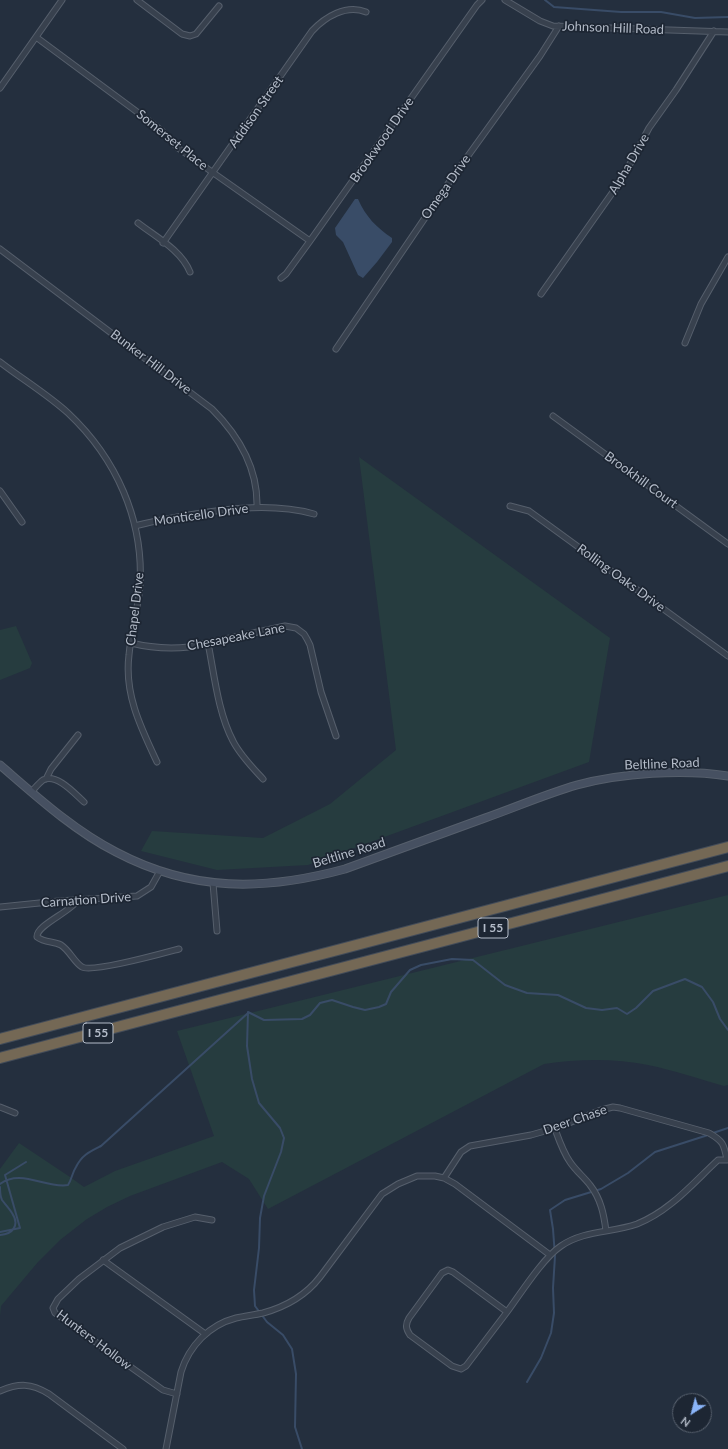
<!DOCTYPE html>
<style>
body{margin:0}
#map{position:relative;width:728px;height:1449px;overflow:hidden;background:#242f3e;font-family:Lato,sans-serif}
canvas{display:block}
.north{position:absolute;left:672px;top:1393px;width:40px;height:40px;box-sizing:border-box;background:#1d2633;border:1px solid #59626f;border-radius:50%;rotate:216deg;font-size:11px;font-weight:700;line-height:16px;text-align:center;color:#b4bcc9}
.north::after{content:'';display:block;margin:auto;width:14px;height:18px;background:#8ab4f8;clip-path:polygon(50% 0,100% 100%,50% 72%,0 100%)}
</style>
<div id="map">
<canvas width="728" height="1449"></canvas>
<div class="north">N</div>
</div>
<script>
const g = document.querySelector('canvas').getContext('2d');
g.lineJoin = 'round';
function paint(path, color) {
  g.fillStyle = color;
  g.fill(path, 'evenodd');
}
function trace(path, color, width, dash) {
  g.strokeStyle = color;
  g.lineWidth = width;
  g.lineCap = dash ? 'butt' : 'round';
  g.setLineDash(dash || []);
  g.stroke(path);
}
function write(font, color, halo, rows, align = 'center') {
  g.font = font + ' Lato,sans-serif';
  g.lineWidth = 3.5;
  g.setLineDash([]);
  g.textBaseline = 'middle';
  g.strokeStyle = halo;
  g.fillStyle = color;
  for (const [text, x, y, turn = 0] of rows) {
    g.save();
    g.translate(x, y);
    g.rotate((+turn || 0) * Math.PI / 180);
    g.textAlign = isNaN(turn) ? turn : align;
    if (halo) g.strokeText(text, 0, 0);
    g.fillText(text, 0, 0);
    g.restore();
  }
}
const green = new Path2D(`
 M 359,457 L 610,638 L 589,762 L 308,865 L 217,870 L 141,851 L 152,831 L 263,838 L 330,804 L 396,750 Z
 M 16,626 L 32,663 L 30,668 L 0,680 L 0,630 Z
 M 728,895 L 728,1085 L 724,1086 C 699,1079 673,1070 648,1065 C 614,1058 578,1059 544,1064 L 268,1209 L 249,1179 L 222,1162 L 130,1196 L 107,1207 L 87,1219 L 60,1240 L 38,1262 L 1,1306 L 0,1316 L 0,1169 L 19,1143 L 70,1177 L 84,1187 L 115,1171 L 214,1136 L 177,1031 Z`);
const water = new Path2D(`
 M 355,199 L 358,199 C 366,217 376,227 392,238 L 392,242 L 377,262 L 363,278 L 358,275 L 343,242 L 336,235 L 335,228 Z`);
const stream = new Path2D(`
 M 545,0 L 554,7 L 621,12 L 661,12 L 695,18 L 728,17
 M 248,1012 L 264,1020 L 302,1019 L 310,1015 L 320,1003 L 332,1000 L 353,1007 L 365,1010 L 379,1007 L 386,1004 L 391,992 L 410,970 L 421,965 L 452,959 L 473,960 L 505,985 L 527,993 L 558,995 L 586,1008 L 602,1010 L 617,1008 L 627,1014 L 636,1008 L 653,991 L 685,979 L 702,987 L 713,1002 L 720,1019 L 728,1030
 M 248,1012 L 247,1046 L 252,1079 L 259,1103 L 280,1128 L 284,1138 L 281,1152 L 264,1196 L 260,1218 L 259,1248 L 254,1290 L 255,1306 L 267,1322 L 283,1335 L 292,1349 L 296,1374 L 295,1427 L 302,1449
 M 713,1133 L 728,1128
 M 0,1184 C 21,1168 46,1189 68,1185 C 72,1179 72,1173 76,1167 C 82,1155 89,1152 101,1146 L 248,1013
 M 0,1187 C 0,1191 0,1196 2,1200 C 5,1204 9,1208 12,1213 C 20,1225 13,1234 0,1235
 M 0,1232 L 20,1228 L 5,1175 L 26,1162
 M 527,1382 L 541,1358 L 551,1333 L 554,1313 L 553,1288 L 555,1256 L 553,1229 L 550,1210 L 565,1200 L 601,1189 L 628,1173 L 655,1152 L 708,1135`);
const minor = new Path2D(`
 M 137,0 L 182,34 L 190,36 L 196,34 L 219,6
 M 505,0 L 540,21 L 553,26 L 728,32
 M 36,37 L 148,120 L 162,131 L 178,148 L 310,241
 M 0,88 L 62,0
 M 138,223 C 156,237 181,250 190,272
 M 163,243 L 312,31 C 325,17 346,4 366,12
 M 0,249 L 212,409 C 239,436 258,468 257,507
 M 281,278 L 286,274 L 310,241 L 477,5 L 482,0
 M 541,294 L 622,179 L 649,128 L 676,90 L 714,31
 M 685,343 L 701,304 L 728,257
 M 336,349 L 452,178 L 540,56 L 559,26
 M 0,362 C 22,379 47,394 68,413 C 116,458 144,520 140,586 C 138,609 131,632 129,655 C 124,694 141,728 157,762
 M 553,416 L 728,544
 M 0,491 L 22,522
 M 510,506 L 529,511 L 728,656
 M 135,526 C 153,521 171,518 189,515 C 230,508 274,503 314,514
 M 131,643 C 151,648 169,649 189,647 L 285,626 L 296,628 L 304,634 L 307,639 L 310,645 L 321,692 L 336,736
 M 208,643 C 214,673 218,713 233,741 C 240,755 252,767 263,779
 M 46,779 L 51,769 L 78,735
 M 31,792 C 35,788 39,783 43,780 C 57,773 75,794 84,802
 M 213,883 L 217,931
 M 79,899 C 71,912 36,925 37,937 C 45,943 53,941 61,945 C 70,951 74,962 82,967 C 93,973 164,953 179,949
 M 0,907 L 59,901 L 137,896 L 151,887 L 160,871
 M 0,1107 L 15,1113
 M 555,1129 C 559,1140 563,1152 570,1162 C 576,1171 584,1177 590,1185 C 601,1199 604,1215 606,1231
 M 444,1178 L 461,1152 L 470,1146 L 531,1135 L 559,1127 L 601,1110 L 613,1107 L 620,1108 L 709,1133 C 723,1141 724,1144 727,1160
 M 103,1260 L 204,1333
 M 448,1270 L 453,1272 L 507,1312 L 466,1366 L 461,1369 L 452,1366 L 410,1335 C 406,1329 405,1325 409,1318 L 442,1273 Z
 M 507,1312 C 521,1293 543,1258 561,1246 C 584,1230 612,1233 637,1224 C 670,1211 693,1183 718,1160 L 727,1160
 M 0,1391 C 19,1383 31,1383 49,1394 L 123,1449
 M 177,1394 L 163,1390 L 55,1313 L 53,1308 L 58,1299 L 79,1279 L 120,1248 L 163,1227 L 195,1217 L 212,1220
 M 166,1449 L 181,1372 C 189,1346 209,1325 236,1318 C 245,1316 254,1315 263,1313 C 285,1307 306,1295 320,1277 L 382,1194 L 398,1184 L 417,1176 L 435,1176 L 444,1178 L 455,1184 L 550,1255`);
const secondary = new Path2D(`
 M 0,765 C 36,796 73,830 116,852 C 192,892 264,891 345,869 C 392,852 439,835 485,818 C 516,807 546,794 577,785 C 621,773 683,769 728,776`);
const motorway = new Path2D(`
 M 0,1039 L 728,847
 M 0,1058 L 728,866`);
const shields = [
 [493,928,30],
 [98,1033,30]
];
const shieldNames = [
 ["I 55",493,928],
 ["I 55",98,1033]
];
const streetNames = [
 ["Johnson Hill Road",613,28,2],
 ["Addison Street",256,112,-55],
 ["Somerset Place",172,140,39],
 ["Brookwood Drive",382,140,-55],
 ["Alpha Drive",629,164,-60],
 ["Omega Drive",446,187,-55],
 ["Bunker Hill Drive",151,362,37],
 ["Brookhill Court",641,480,36],
 ["Monticello Drive",201,515,-8],
 ["Rolling Oaks Drive",621,578,36],
 ["Chapel Drive",135,609,-83],
 ["Chesapeake Lane",236,637,-11],
 ["Beltline Road",662,764,-2],
 ["Beltline Road",349,853,-17],
 ["Carnation Drive",86,900,-4],
 ["Deer Chase",575,1120,-19],
 ["Hunters Hollow",94,1340,37]
];
paint(green, '#263c3f');
paint(water, '#394c67');
trace(stream, '#394c67', 2);
trace(minor, '#565f6c', 7);
trace(secondary, '#565f6c', 9);
trace(motorway, '#434c59', 12);
trace(minor, '#38414e', 5);
trace(secondary, '#465061', 7);
trace(motorway, '#746855', 10);
for (const [x, y, w] of shields) {
  const box = new Path2D();
  box.roundRect(x - w / 2, y - 10, w, 20, 3);
  g.fillStyle = '#1d2633';
  g.fill(box);
  trace(box, '#b4bcc9', 1);
}
write('bold 12px', '#b4bcc9', null, shieldNames);
write('13px', '#b4bcc9', '#1d2633', streetNames);
</script>
